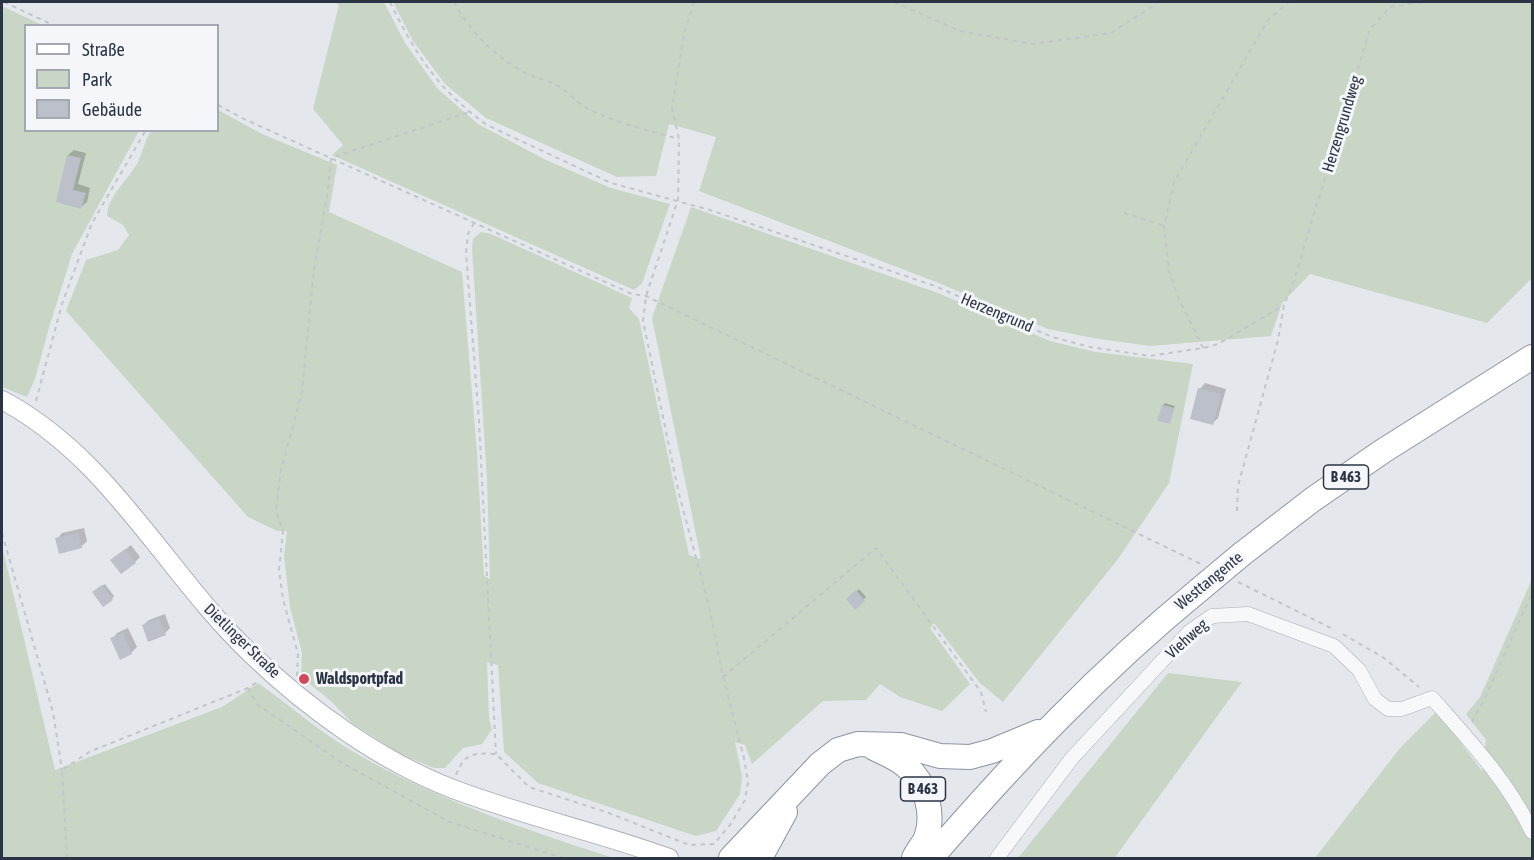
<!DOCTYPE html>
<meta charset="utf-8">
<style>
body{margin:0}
#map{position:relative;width:1534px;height:860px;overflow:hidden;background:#e4e7ec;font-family:"Asap Condensed",sans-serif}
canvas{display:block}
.frame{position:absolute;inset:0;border:3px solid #2b3445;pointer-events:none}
.legend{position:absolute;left:24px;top:24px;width:195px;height:108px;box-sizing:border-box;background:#f4f6f9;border:2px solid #a4a8b1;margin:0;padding:8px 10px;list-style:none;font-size:18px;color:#2b3445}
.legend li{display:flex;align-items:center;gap:12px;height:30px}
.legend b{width:30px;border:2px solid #a4a8b1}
</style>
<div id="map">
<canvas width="1534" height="860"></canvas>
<div class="frame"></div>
<ul class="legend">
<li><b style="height:8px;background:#fff"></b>Straße</li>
<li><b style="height:16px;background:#c9d6c5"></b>Park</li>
<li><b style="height:16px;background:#bbc0ca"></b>Gebäude</li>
</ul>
</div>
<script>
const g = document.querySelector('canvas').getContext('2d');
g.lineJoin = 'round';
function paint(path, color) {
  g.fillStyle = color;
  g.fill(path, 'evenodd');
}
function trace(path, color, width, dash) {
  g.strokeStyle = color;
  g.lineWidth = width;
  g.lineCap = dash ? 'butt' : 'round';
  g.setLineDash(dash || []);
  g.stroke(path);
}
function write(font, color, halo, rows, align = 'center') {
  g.font = font + ' "Asap Condensed",sans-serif';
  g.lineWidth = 6;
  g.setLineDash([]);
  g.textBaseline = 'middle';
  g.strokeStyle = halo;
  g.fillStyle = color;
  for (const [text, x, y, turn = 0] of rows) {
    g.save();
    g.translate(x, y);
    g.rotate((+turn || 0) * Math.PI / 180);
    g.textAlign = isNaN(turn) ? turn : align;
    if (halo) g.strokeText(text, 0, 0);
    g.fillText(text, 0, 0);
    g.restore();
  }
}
const green = new Path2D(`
 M 335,2 L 384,2 L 405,43 L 438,89 L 478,124 L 546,160 L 611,188 L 670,204 L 642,283 L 634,290 L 332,155 L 343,145 L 313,109 L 339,5 Z
 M 393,2 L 1532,2 L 1532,278 L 1487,323 L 1310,274 L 1282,303 L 1271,336 L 1150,346 L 1093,338 L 1048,329 L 936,282 L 699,191 L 716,137 L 669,124 L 656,176 L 617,177 L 486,118 L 445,84 L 413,41 Z
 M 2,6 L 42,25 L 26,26 L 26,130 L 139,131 L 72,254 L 48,331 L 35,379 L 27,397 L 2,387 Z
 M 218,110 L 262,134 L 337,165 L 329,212 L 462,272 L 477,453 L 484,576 L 490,579 L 487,479 L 472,249 L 473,239 L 481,232 L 491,234 L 632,298 L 629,308 L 639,319 L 689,555 L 701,559 L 652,318 L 691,207 L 938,293 L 1050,341 L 1096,352 L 1193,364 L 1169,483 L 1118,559 L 1003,702 L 979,682 L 934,623 L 930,628 L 970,684 L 942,711 L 900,697 L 880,684 L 866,700 L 823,701 L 752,764 L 745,745 L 735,742 L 742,776 L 740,794 L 716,831 L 696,836 L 538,783 L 504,752 L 498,665 L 487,662 L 489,719 L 492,729 L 482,744 L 463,748 L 445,768 L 434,768 L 400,754 L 352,723 L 332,702 L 301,677 L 302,653 L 290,607 L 284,556 L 287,531 L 277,531 L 248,517 L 66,311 L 86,260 L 118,250 L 129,235 L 123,225 L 107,216 C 109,193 128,181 138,162 C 143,151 145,140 151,131 L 218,130 Z
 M 2,546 L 55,770 L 222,707 L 258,683 C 288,704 316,729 347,748 C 430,798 522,828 613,858 L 2,858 Z
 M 1532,579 L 1532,858 L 1315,858 L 1400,748 L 1437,711 L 1482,771 L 1486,740 L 1466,714 L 1480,697 Z
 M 1168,673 L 1242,682 L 1116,856 L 1116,858 L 1018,858 Z`);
const shadow = new Path2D(`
 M 74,150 L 86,153 L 78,184 L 90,188 L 87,202 L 81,207 L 57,201 L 68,155 Z
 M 1205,383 L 1226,389 L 1218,418 L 1212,424 L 1200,389 Z
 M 1165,403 L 1175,406 L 1169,422 L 1163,405 Z
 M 84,528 L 87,541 L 81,547 L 57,539 L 62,533 Z
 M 131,545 L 140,557 L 135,562 L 118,555 Z
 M 105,584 L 114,596 L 112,599 L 96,590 Z
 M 859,589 L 866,597 L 855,608 L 848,600 Z
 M 165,614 L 170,628 L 165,633 L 143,625 L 149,620 Z
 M 128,628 L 137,647 L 131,653 L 112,639 L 117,633 Z`);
const building = new Path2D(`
 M 67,155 L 81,158 L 73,190 L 86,193 L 81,209 L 56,202 Z
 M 1198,388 L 1221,394 L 1213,425 L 1190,419 Z
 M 1162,405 L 1174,408 L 1170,424 L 1157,421 Z
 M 78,533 L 82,548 L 59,554 L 55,538 Z
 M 125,549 L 136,563 L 121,574 L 110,560 Z
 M 102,585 L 113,600 L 103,607 L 92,592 Z
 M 856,590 L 865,601 L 855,610 L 846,599 Z
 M 159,618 L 166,635 L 148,642 L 142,625 Z
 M 123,633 L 132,654 L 120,660 L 110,638 Z`);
const path = new Path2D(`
 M 4,2 L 55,26
 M 390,2 C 416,55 438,90 487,125 L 611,183 L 710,210 L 935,286 L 1052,337 L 1090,347 L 1150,356 L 1203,348 L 1218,344 L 1284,305
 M 454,2 C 470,32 497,59 528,74 C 538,79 549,81 558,86 C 568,91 574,100 583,106 C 612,122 647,130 679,139
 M 894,2 L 960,31 L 1032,44 L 1111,33 L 1159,2
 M 218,105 L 244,119 L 632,294 L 646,296 L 1201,564
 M 1124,213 L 1164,226
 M 474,223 L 468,234 L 466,253 L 479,421 L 496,754
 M 1203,348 L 1178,297 L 1169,270 L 1164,226 L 1174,182 L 1268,20 L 1289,2
 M 36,401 L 62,304 L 92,223 L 146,130
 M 1237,511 L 1238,486 L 1278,340 L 1284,305 L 1294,280 L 1370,29 L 1390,7 L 1424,2
 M 2,533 L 53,712 L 62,770
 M 1238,582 L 1335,630
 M 1343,634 L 1384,658 L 1419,687
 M 297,676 L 298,654 L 283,599 L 279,570 L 283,532 L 276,509 L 281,470 L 302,392 L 314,269 L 327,196 L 331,158 L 469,112
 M 723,677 L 876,548 L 981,692 L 986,712
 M 248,688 L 258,705 L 342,763 L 450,822 L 563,858
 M 1472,722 L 1484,700 L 1532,593
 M 456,775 C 465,752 474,753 496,754 L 529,787 L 609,813 L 689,845 L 714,844 L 730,825 L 745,800 L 748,782 L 744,758 L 723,677 L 709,606 L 679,494 L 643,321 L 646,296 L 678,200 L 679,139 L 672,108 L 684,34 L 694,2
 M 67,858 L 62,770 L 89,752 L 248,688 L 257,682`);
const street = new Path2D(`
 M 997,858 L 1072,758 L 1189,632 L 1212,616 L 1248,614 L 1334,646 L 1359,670 L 1375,699 L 1388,709 L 1402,709 L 1432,698 C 1469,740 1508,781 1532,832`);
const secondary = new Path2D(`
 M 2,400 C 110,457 165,572 251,654 C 307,708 380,761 453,789 C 524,816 598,832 669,858`);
const highway = new Path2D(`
 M 1242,554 L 1312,500 L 1383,451 L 1532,357
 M 874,748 C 884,753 897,758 906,766 C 926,783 935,814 926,838 C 923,845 917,851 914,858
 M 731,858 L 820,764 L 838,750 L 858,744 L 901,745 L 940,756 L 970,757 L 992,751 L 1038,732
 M 760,858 L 785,812
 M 931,858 C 1014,762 1100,671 1199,590`);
const highwayBridge = new Path2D(`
 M 1199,590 L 1242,554`);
const markers = [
 [304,679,6,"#d1495b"]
];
const shields = [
 [1346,477,45],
 [923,789,45]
];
const shieldNames = [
 ["B 463",1346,477],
 ["B 463",923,789]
];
const streetNames = [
 ["Herzengrundweg",1342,124,-73],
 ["Herzengrund",997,313,23],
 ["Westtangente",1209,581,-39],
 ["Viehweg",1187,639,-42],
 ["Dietlinger Straße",242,641,44]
];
const poiNames = [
 ["Waldsportpfad",316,679]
];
paint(green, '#c9d6c5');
paint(shadow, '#0003');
paint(building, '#bbc0ca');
trace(street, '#a9aeb7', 15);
trace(secondary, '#a9aeb7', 20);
trace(highway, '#8b94a3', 26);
trace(path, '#c2c5cb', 2, [4.5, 4.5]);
trace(street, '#f7f8fa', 14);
trace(secondary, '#fff', 18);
trace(highway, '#fff', 24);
trace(highwayBridge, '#8b94a3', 26, []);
trace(highwayBridge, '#fff', 24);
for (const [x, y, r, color] of markers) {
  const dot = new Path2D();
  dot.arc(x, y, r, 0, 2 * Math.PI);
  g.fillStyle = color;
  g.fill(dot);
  trace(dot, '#f4f6f9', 2);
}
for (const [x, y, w] of shields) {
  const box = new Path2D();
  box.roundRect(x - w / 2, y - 12, w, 24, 4.5);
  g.fillStyle = '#f4f6f9';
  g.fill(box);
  trace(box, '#2b3445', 1.5);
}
write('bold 15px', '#2b3445', null, shieldNames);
write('16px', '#2b3445', '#f4f6f9', streetNames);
write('bold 16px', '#2b3445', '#f4f6f9', poiNames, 'left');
</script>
